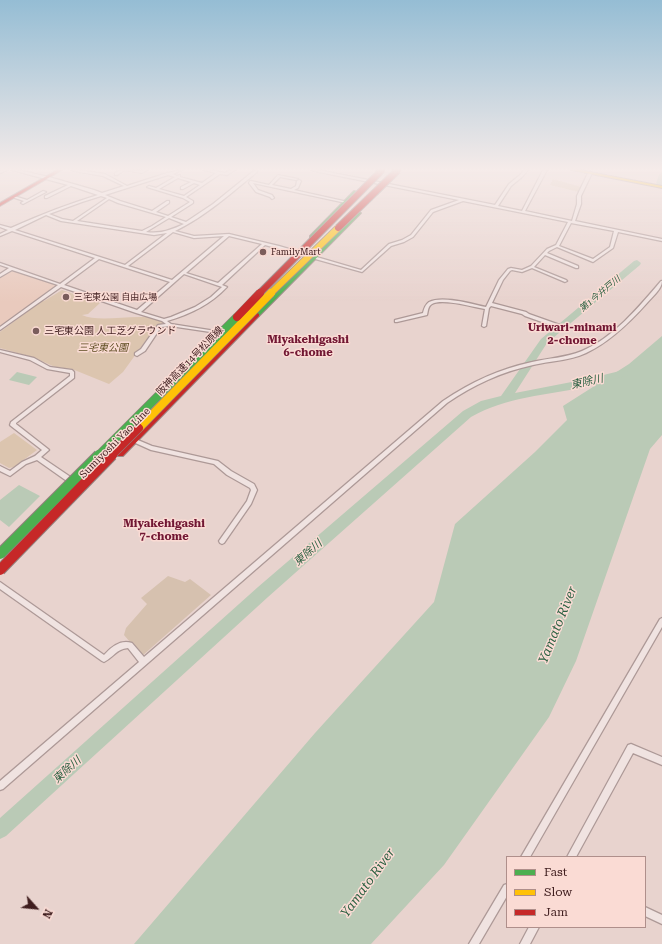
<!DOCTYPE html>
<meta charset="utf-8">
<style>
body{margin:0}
#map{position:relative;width:662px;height:944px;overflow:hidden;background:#e8d3ce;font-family:"Roboto Serif",serif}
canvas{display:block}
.legend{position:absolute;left:506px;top:856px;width:140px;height:72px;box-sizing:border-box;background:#fadbd4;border:1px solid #af8f8b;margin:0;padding:5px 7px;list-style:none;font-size:12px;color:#3f1d1e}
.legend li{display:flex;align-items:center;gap:8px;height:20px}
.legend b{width:20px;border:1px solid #af8f8b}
.north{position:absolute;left:16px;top:888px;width:40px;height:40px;-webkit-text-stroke:3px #fadbd4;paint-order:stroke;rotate:117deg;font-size:11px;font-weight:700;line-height:16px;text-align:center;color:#3f1d1e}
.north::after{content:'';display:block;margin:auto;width:14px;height:18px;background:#3f1d1e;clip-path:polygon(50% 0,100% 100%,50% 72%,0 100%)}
</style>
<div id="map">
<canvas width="662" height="944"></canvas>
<ul class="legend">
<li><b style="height:5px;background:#4caf50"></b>Fast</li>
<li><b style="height:5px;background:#ffc107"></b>Slow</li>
<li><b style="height:5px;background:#c62828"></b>Jam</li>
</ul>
<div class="north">N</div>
</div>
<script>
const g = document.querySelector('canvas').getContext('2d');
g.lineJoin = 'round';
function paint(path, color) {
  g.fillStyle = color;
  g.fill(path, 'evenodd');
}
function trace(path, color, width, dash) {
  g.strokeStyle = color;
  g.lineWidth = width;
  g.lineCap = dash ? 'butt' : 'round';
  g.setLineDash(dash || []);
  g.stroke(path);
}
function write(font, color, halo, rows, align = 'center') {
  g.font = font + ' "Roboto Serif","Noto Sans JP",serif';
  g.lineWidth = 3;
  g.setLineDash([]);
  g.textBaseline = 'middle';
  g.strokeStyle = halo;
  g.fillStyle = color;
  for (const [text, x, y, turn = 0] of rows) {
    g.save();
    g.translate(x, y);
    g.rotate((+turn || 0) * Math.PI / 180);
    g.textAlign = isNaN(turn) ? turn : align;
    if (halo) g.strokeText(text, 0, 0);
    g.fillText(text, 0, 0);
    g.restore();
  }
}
const farmland = new Path2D(`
 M 14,270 L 56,285 L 57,287 L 0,327 L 0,278 Z`);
const green = new Path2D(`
 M 553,179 L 581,187 L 579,192 L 550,185 Z
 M 62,290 L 100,303 L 88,314 L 82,315 C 104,325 152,308 167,325 L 157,325 L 123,372 L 109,384 L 72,369 L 55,367 L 35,358 L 0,348 L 0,332 L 42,301 L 44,301 Z
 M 14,433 L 37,450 L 14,467 L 9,468 L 0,463 L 0,442 Z`);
const cemetery = new Path2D(`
 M 168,576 L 185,582 L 190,579 L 211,595 L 142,656 L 124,635 L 126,628 L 147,604 L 141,598 Z`);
const water = new Path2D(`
 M 662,336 L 662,435 L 650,449 L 576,661 L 549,717 L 444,865 L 371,944 L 134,944 L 315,733 L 434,602 L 455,524 L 535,452 L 567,420 L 563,406 L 629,364 Z
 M 17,372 L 37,377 L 29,385 L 9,380 Z
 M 19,485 L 40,496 L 9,527 L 0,520 L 0,500 Z`);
const river = new Path2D(`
 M 662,172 L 662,188 L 659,188 L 656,183 L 659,174 Z
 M 637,260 L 641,263 L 640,265 L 547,343 L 515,393 L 587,379 L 624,370 L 629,373 L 628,375 C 614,379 600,384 586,387 C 547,395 506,397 471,417 L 268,597 L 6,836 L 0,839 L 0,818 L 258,587 L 463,411 L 481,401 L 501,396 L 541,339 L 634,261 Z`);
const street = new Path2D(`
 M 2,170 L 7,170 L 0,173 L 0,171 Z
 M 12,170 L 18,170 L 49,177 L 94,190 L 102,193 L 124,186 L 103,176 L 74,171 L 72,170 L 79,170 L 105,174 L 127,186 L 167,173 C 172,173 176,170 182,170 L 173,174 L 177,176 L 180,175 L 180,177 L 202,183 L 216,173 L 204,170 L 210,170 L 225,173 L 231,170 L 235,170 L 227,175 L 220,174 L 186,197 L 193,201 L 193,203 L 171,217 L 186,222 L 213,204 L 255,170 L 257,170 L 257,172 C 231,193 206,216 175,231 L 194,236 L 229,234 L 279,246 L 361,270 L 389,244 L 402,240 L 411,235 L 431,210 L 459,200 L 314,171 L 312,170 L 318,170 L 495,205 L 509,184 L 520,175 L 524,170 L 528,170 L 522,177 L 511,186 L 498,206 L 522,211 L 543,170 L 547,170 L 525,211 L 572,221 L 577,204 L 577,196 L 588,173 L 590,172 L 592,173 L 581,196 L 581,204 L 575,221 L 662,239 L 662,241 L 618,232 L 613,248 L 593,262 L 557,247 L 549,251 L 547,253 L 578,266 L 578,268 L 576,268 L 545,255 L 534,267 L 566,280 L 567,281 L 565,282 L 532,268 L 522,272 L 512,270 L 510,271 L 503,280 L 492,303 L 526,312 L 529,314 L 560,325 L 560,327 L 556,327 L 525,316 L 522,314 L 491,306 L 489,308 L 486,326 L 484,327 L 482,326 L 485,309 C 473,307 442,298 432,304 C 428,306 428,311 427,315 L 397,322 L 395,322 L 395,320 L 423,313 C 424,309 425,305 429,302 C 442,295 472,304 486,307 L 499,280 L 508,269 L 511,268 L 522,270 L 531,266 L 547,249 L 556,245 L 568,222 L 463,201 L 433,212 L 413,237 L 404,242 L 391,246 L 362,272 L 265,245 L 222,285 L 227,287 C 211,304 189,315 167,321 L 171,324 L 222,332 L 224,332 L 224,334 L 170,326 L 161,327 L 145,351 L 137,356 L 135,355 L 135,353 L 141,349 L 158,325 L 166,324 L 162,321 L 136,313 L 61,287 L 0,330 L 0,327 L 58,285 L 12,270 L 0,277 L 0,274 L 9,268 L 0,265 L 0,263 L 60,284 L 95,258 L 12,231 L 0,236 L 0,234 L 8,230 L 0,227 L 0,225 L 11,228 C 40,215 68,204 98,195 L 71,186 L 47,198 L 45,198 L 45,196 L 68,185 ZM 168,175 L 175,177 L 156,188 L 149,186 L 147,187 L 183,198 L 190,202 L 168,216 L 156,212 L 169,203 L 169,201 L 167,201 L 152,211 L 120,201 L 105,195 ZM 178,178 L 191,182 L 181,187 L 181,189 L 183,189 L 194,183 L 200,185 L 184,196 L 159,189 ZM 101,196 L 107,198 L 73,221 L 62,219 L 49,214 L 82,202 ZM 109,199 L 118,203 L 166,217 L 152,226 L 142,231 L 77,221 ZM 46,215 L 61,221 L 154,235 L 167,233 L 125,265 L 15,230 ZM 169,218 L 184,224 C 171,230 161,234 146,232 ZM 571,223 L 614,231 L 610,247 L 593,259 L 559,246 ZM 173,232 L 194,238 L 224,236 L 172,280 L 128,266 ZM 229,236 L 262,244 L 218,283 L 186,273 ZM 99,259 L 170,282 L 137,310 L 64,285 ZM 184,274 L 222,287 L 211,297 L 195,307 L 171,317 L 164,319 L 141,312 Z
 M 121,170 L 125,170 L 117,175 L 115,175 L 115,173 Z
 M 125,170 L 141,171 L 143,170 L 147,170 L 142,173 Z
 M 278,175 L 298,179 L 296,180 L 280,177 L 272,185 L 291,189 L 296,186 L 297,181 L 299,180 L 301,181 L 298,188 L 294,190 L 348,202 L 346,203 L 253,183 L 258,190 L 272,195 L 274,198 L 272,199 L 270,197 L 256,192 L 249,183 L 250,181 L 251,181 L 269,185 Z
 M 43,191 L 46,192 L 23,204 L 21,203 L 24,201 L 12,197 L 14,196 L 27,200 Z
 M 661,281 L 662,281 C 662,289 652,297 647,303 C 630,322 610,342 586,353 C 569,361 550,361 533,365 C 501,372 473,385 447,403 L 3,789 L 0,790 L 0,781 L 139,662 L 128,648 C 116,649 114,657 104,662 L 102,661 L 0,589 L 0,582 L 104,655 C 111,647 121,639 132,643 L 144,657 L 443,401 C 471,382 499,369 532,362 C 548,358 566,358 582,351 C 613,338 639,307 661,281 Z
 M 0,350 L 34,358 L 50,367 L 72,370 L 74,372 L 74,378 L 16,423 L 16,424 L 48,449 L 49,450 L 41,457 L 75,480 L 76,482 L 75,484 L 71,484 L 37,460 L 26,464 L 10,476 L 0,471 L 0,466 L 10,471 L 22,462 L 35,456 L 42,450 L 11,426 L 10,425 L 11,422 L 70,376 L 70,373 L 47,369 L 30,360 L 0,352 Z
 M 133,438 L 152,446 L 218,461 L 231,471 L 254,484 L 257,490 L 251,504 L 224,543 L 222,544 L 220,543 L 219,541 L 247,501 L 251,490 L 250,488 L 227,475 L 214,464 L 151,450 L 131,441 L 130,440 Z
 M 662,618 L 662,627 L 530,857 L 521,857 L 660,619 Z
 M 631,744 L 662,757 L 662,765 L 633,753 L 576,857 L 567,857 L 628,745 Z
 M 507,884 L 507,896 L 479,944 L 469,944 L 504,885 Z
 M 645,907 L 662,915 L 662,924 L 645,916 Z
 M 529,927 L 539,927 L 530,944 L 520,944 Z`);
const fast = new Path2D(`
 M 354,191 L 358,192 L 314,238 L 310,238 L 310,236 Z
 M 356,212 L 361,213 L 259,316 L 255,316 L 255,314 Z`);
const slow = new Path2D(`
 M 571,170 L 580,170 L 662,186 L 662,188 Z`);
const jam = new Path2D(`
 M 57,170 L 62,170 L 0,206 L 0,203 Z
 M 257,313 L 259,314 L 259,316 L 123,456 L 117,456 L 116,454 L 117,452 L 255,314 Z`);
const fastBridgeFar1 = new Path2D(`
 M 98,456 L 237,317`);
const fastBridge = new Path2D(`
 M 0,554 L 99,455`);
const slowBridgeFar1 = new Path2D(`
 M 270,294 L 338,228`);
const slowBridge = new Path2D(`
 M 139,428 L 271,293`);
const jamBridgeFar2 = new Path2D(`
 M 338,228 L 398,170
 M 259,294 L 382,170`);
const jamBridgeFar1 = new Path2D(`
 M 237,317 L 260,293
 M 111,456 L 139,428`);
const jamBridge = new Path2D(`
 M 0,570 L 112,455`);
const markers = [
 [263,252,4,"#7a5d5c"],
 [66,297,4,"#7a5d5c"],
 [36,331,4,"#7a5d5c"]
];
const farPoinames = [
 ["FamilyMart",271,252],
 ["三宅東公園 自由広場",74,297]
];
const farWaternames = [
 ["第1今井戸川",600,294,-40]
];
const poiNames = [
 ["三宅東公園 人工芝グラウンド",44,331]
];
const parkNames = [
 ["三宅東公園",103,348]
];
const streetNames = [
 ["阪神高速14号松原線",190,361,-46],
 ["Sumiyoshi Yao Line",115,443,-45]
];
const neighbourhoodNames = [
 ["Uriwari-minami",572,328],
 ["2-chome",572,341],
 ["Miyakehigashi",308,340],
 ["6-chome",308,353],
 ["Miyakehigashi",164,524],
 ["7-chome",164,537]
];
const waterNames = [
 ["東除川",587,382,-13],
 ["東除川",308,553,-41],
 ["東除川",67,770,-42]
];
const nearWaternames = [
 ["Yamato River",558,625,-68],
 ["Yamato River",368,883,-54]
];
paint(farmland, '#e9cabd');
paint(green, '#dcc5af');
paint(cemetery, '#d6c1af');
paint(water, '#bacab6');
paint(river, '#bacab6');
trace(street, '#ad9997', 2.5);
trace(fast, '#9d8987', 2);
trace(slow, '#9d8987', 2);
trace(jam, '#9d8987', 2);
paint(street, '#f0e3e1');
paint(fast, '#4caf50');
paint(slow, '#ffc107');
paint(jam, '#c62828');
trace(fastBridgeFar1, '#93807e', 9, []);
trace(fastBridge, '#93807e', 12, []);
trace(slowBridgeFar1, '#93807e', 8, []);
trace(slowBridge, '#93807e', 9, []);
trace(jamBridgeFar2, '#93807e', 8, []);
trace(jamBridgeFar1, '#93807e', 9, []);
trace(jamBridge, '#93807e', 12, []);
trace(fastBridgeFar1, '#4caf50', 8);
trace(fastBridge, '#4caf50', 10);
trace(slowBridgeFar1, '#ffc107', 6);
trace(slowBridge, '#ffc107', 8);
trace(jamBridgeFar2, '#c62828', 6);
trace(jamBridgeFar1, '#c62828', 8);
trace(jamBridge, '#c62828', 10);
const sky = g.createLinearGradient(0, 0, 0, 302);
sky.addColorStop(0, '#95bdd4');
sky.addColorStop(0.56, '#f5ebe9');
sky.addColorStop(1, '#f5ebe900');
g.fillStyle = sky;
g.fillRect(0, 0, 662, 302);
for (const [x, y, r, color] of markers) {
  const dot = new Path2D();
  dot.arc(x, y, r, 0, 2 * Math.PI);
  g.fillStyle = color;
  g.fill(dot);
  trace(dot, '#fadbd4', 1.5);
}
write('9px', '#3f1d1e', '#fadbd4', farPoinames, 'left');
write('italic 9px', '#2a6041', '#fadbd4', farWaternames);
write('10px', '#3f1d1e', '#fadbd4', poiNames, 'left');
write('italic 10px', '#5e4d21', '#fadbd4', parkNames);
write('10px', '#3f1d1e', '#fadbd4', streetNames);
write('bold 11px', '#711733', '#fadbd4', neighbourhoodNames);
write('italic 11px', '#2a6041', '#fadbd4', waterNames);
write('italic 13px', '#2a6041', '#fadbd4', nearWaternames);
</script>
